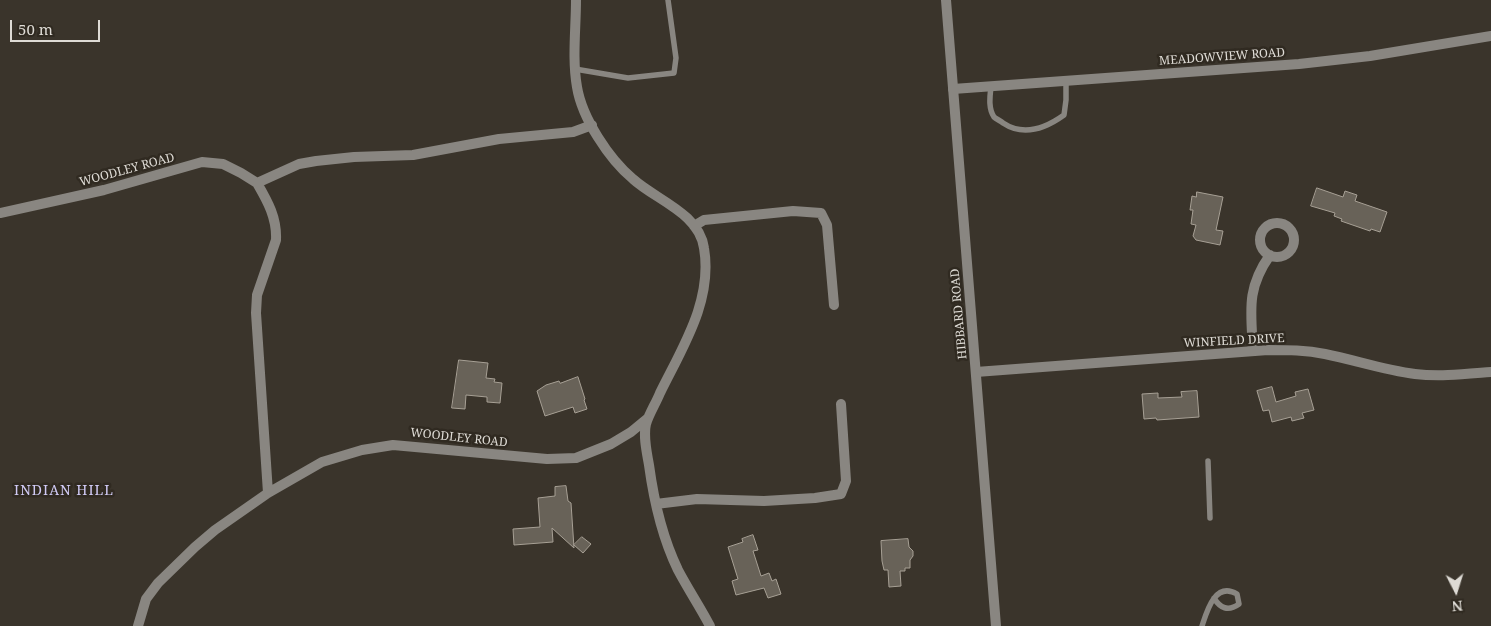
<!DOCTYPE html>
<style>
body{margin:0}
#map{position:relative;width:1491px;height:626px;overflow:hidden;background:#3a342b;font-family:"Noto Serif",serif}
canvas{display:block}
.north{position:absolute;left:1431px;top:566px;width:50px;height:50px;-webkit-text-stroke:4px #302a21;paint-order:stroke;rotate:175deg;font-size:14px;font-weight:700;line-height:20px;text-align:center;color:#dedbd5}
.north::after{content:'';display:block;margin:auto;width:18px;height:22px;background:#dedbd5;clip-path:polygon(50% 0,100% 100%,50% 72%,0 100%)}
.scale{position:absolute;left:10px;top:20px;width:90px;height:22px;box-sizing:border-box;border:2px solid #dedbd5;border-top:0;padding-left:6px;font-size:15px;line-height:18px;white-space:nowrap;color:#dedbd5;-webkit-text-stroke:4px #302a21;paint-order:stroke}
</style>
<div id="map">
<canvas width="1491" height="626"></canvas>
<div class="north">N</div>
<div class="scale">50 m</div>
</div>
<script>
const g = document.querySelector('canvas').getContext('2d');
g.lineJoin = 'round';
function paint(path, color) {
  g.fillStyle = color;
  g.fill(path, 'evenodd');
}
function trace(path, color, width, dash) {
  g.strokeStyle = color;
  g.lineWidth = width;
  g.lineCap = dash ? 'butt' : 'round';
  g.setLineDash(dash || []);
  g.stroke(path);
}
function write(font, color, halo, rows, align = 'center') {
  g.font = font + ' "Noto Serif",serif';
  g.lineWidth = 5;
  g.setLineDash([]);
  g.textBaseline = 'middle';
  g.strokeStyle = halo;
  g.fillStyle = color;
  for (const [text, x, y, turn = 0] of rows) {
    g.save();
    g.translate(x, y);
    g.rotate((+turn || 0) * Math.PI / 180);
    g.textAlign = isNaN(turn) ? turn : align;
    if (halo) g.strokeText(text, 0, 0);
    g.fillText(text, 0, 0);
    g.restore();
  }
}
const building = new Path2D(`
 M 1317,188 L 1343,197 L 1345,191 L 1357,195 L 1355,201 L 1387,212 L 1380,232 L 1371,229 L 1370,231 L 1341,221 L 1342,219 L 1334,216 L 1335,213 L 1311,206 Z
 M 1197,192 L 1223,197 L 1216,230 L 1223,231 L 1220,245 L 1196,240 L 1193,236 L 1196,225 L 1191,224 L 1193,210 L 1190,210 L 1192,196 L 1196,197 Z
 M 459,360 L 488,363 L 486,378 L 495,379 L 494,382 L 502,383 L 500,403 L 487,402 L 487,397 L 466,395 L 465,409 L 452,408 Z
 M 578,377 L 585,399 L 584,400 L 587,409 L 575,413 L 573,407 L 545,416 L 537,391 L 546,385 L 559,381 L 560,383 Z
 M 1272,387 L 1276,402 L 1296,396 L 1295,392 L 1308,389 L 1314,410 L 1302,413 L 1304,418 L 1292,421 L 1291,417 L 1272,422 L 1269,410 L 1263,411 L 1257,391 Z
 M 1197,391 L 1199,417 L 1157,420 L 1156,418 L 1144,419 L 1142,394 L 1158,393 L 1158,398 L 1182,397 L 1181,392 Z
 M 566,486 L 568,501 L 571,503 L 574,548 L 552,528 L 553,542 L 514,545 L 513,529 L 540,527 L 538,498 L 555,496 L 555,487 Z
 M 753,535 L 758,550 L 753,551 L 761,576 L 769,573 L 772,581 L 776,579 L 781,594 L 768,598 L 764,588 L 736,595 L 732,581 L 738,579 L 728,547 L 743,542 L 742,539 Z
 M 582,537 L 591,544 L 583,553 L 574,545 Z
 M 908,539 L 909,547 L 913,551 L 913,556 L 910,560 L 910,568 L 905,568 L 905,571 L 900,571 L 901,586 L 889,587 L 888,570 L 884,570 L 882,561 L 881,541 Z`);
const service = new Path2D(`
 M 575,69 L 628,78 L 674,73 L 676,58 L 668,0
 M 991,86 C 990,96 988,108 994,117 C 996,119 1001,121 1003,123 C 1024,137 1046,128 1064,115 L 1066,100 L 1066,81
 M 1208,461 L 1210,518
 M 1202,626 C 1207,611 1215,581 1237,594 L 1239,604 C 1228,612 1220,608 1214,598`);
const minor = new Path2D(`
 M 576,0 C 576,28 572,59 577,87 C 582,118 609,159 633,179 C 656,200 699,213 704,248 C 713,301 682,348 660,393 C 656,403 649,414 646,424 C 643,437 647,453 649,465 C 654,502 662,537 678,570 C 688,589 700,607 710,626
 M 953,89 L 1299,64 L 1370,56 L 1491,36
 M 257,183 C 268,202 277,218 276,240 L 257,295 L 256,313 L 268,493
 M 0,213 L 104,190 L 202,162 L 223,164 L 241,173 L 257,183 L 299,164 L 316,161 L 354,157 L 413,155 L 499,139 L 573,132 L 592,125
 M1260 240a17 17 0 1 1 34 0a17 17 0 1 1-34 0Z
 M 694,226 L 704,220 L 793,211 L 821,213 L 827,225 L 834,305
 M 1253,350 C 1251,311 1246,289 1270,255
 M 976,372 L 1268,350 C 1288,350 1306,350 1325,354 C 1355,360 1384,370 1415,374 C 1440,377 1466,374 1491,372
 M 656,504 L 697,499 L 764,501 L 815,498 L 841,494 L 846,481 L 841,404
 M 138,626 L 146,599 L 158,583 L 195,547 L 215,530 L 268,493 L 322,462 L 362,450 L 393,445 L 547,459 L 576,458 L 611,444 L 631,432 L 648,418`);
const tertiary = new Path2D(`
 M 946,0 L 996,626`);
const streetNames = [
 ["MEADOWVIEW ROAD",1222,57,-4],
 ["WOODLEY ROAD",127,170,-15],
 ["HIBBARD ROAD",959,314,-95],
 ["WINFIELD DRIVE",1234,341,-3],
 ["WOODLEY ROAD",459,438,6]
];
const neighbourhoodNames = [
 ["INDIAN HILL",64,491]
];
paint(building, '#686258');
trace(building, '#a7a095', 1);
trace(service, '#898681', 5.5);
trace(minor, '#898681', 10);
trace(tertiary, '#898681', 10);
write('12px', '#dedbd5', '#302a21', streetNames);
g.letterSpacing = '1px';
write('14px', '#d0caf5', '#302a21', neighbourhoodNames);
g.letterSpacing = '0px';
</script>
